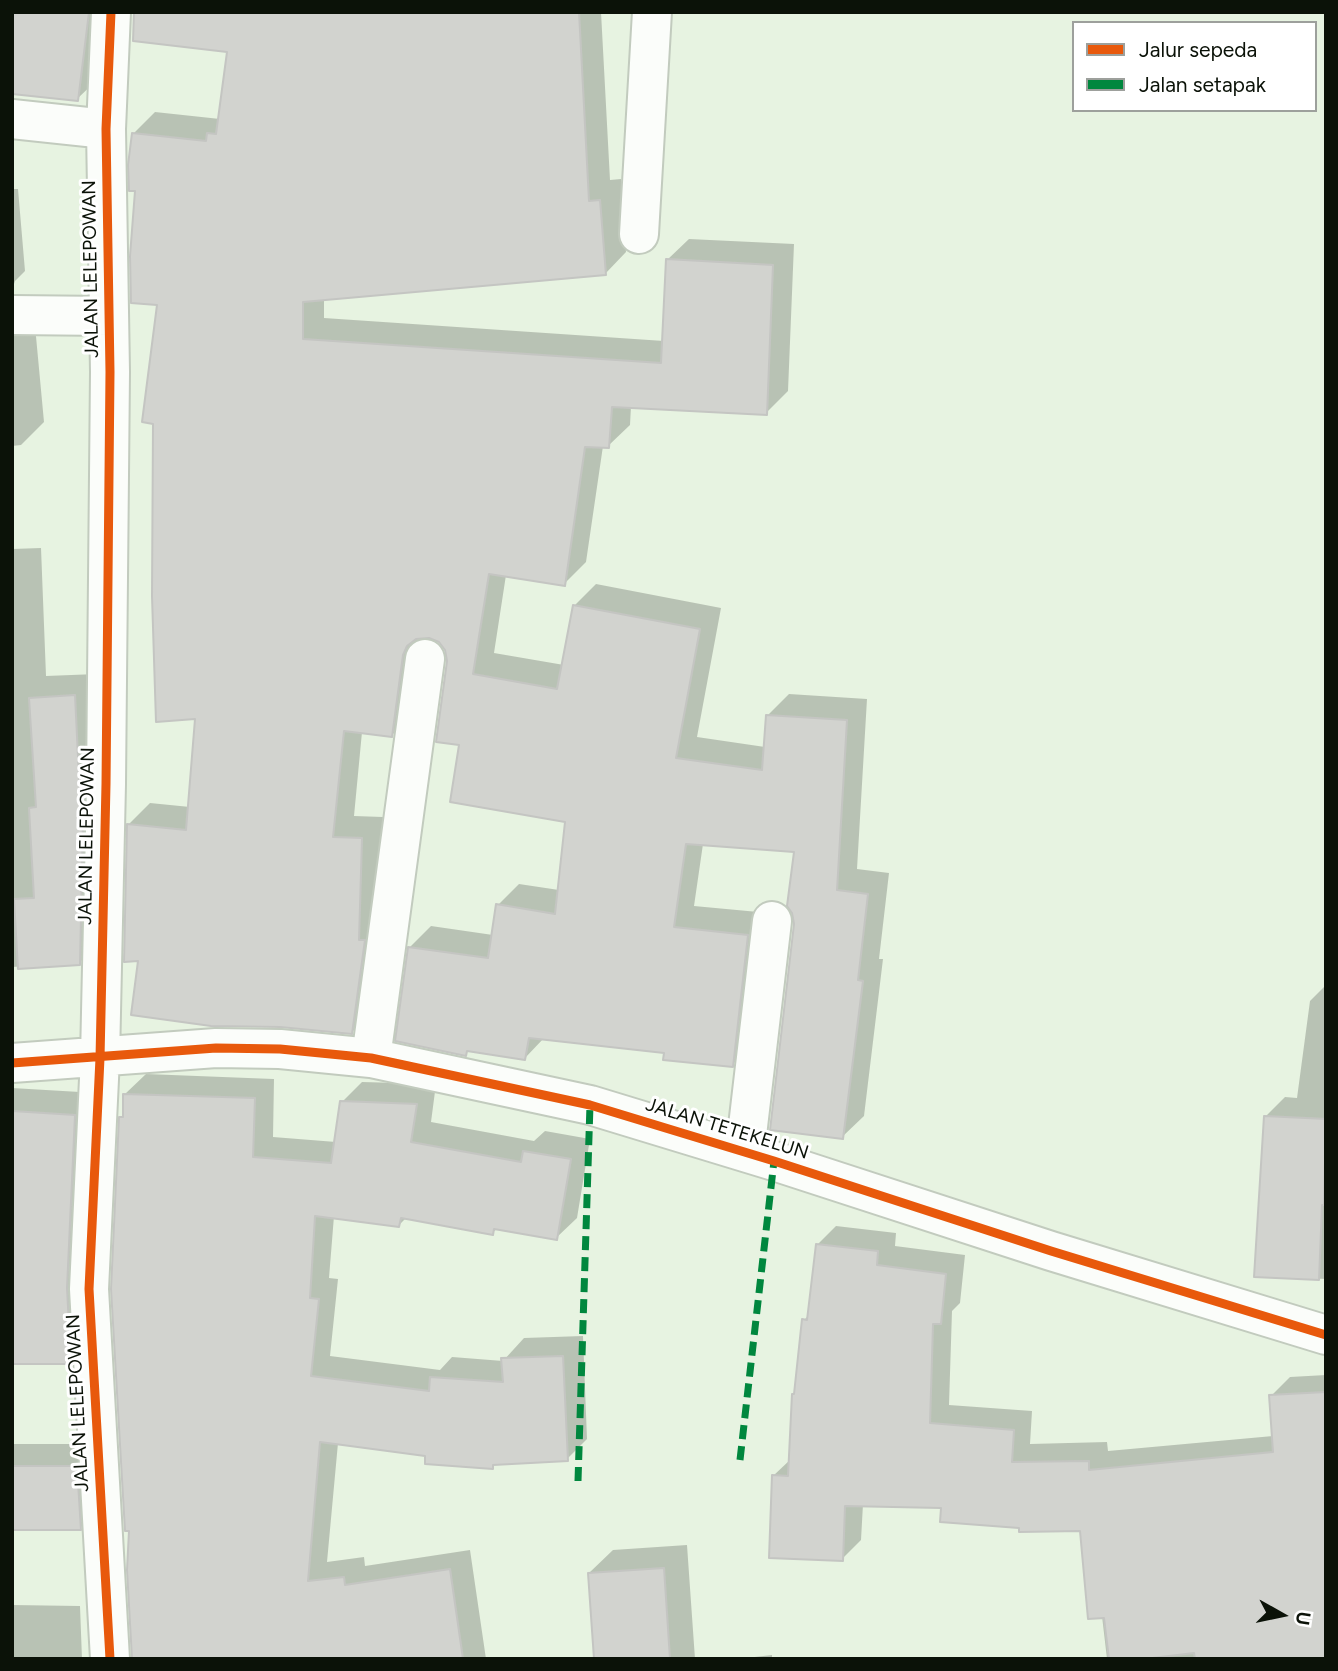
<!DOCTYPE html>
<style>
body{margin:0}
#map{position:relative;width:1338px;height:1671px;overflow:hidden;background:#e7f3e1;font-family:Figtree,sans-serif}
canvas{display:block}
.frame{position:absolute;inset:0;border:14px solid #0b1208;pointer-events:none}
.legend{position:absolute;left:1072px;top:21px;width:245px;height:91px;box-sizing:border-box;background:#fff;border:2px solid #9da09c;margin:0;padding:9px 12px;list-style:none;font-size:21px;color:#0b1208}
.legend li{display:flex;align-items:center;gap:14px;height:35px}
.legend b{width:35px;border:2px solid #9da09c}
.north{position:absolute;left:1247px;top:1580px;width:70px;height:70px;-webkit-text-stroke:5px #fff;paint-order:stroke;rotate:99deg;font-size:19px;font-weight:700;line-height:28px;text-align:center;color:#0b1208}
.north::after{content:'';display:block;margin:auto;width:24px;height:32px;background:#0b1208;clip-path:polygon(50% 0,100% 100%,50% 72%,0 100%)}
</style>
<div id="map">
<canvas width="1338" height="1671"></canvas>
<div class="frame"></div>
<ul class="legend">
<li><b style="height:9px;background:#e8590c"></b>Jalur sepeda</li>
<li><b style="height:9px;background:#00873e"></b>Jalan setapak</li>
</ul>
<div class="north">U</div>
</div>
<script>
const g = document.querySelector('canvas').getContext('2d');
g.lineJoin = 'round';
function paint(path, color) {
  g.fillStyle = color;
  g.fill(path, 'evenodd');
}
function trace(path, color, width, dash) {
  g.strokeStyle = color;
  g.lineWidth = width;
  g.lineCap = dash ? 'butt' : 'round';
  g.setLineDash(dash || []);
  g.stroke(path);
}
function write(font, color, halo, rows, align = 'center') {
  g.font = font + ' Figtree,sans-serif';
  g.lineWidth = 6;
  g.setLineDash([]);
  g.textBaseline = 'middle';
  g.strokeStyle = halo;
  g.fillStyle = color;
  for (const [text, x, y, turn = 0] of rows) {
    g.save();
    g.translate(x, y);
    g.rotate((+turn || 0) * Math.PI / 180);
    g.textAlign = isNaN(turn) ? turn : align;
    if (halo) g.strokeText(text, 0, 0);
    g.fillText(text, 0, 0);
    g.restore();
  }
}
const shadow = new Path2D(`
 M 12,12 L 109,12 L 99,78 L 77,99 Z
 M 547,12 L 601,12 L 610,180 L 621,179 L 626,252 L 605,274 L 324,299 L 324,318 L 664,341 L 667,260 L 689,239 L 794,244 L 788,391 L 766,413 L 631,406 L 630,425 L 608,446 L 603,446 L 586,562 L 564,584 L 506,575 L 494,653 L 564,665 L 575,605 L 596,584 L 721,608 L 697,737 L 765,747 L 767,716 L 789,694 L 867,699 L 857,869 L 889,873 L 879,959 L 883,959 L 864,1116 L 842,1137 L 795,924 L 796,850 L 703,844 L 694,906 L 769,913 L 754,1043 L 732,1065 L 666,1051 L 544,1038 L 525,1058 L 470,1049 L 465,1054 L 410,947 L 431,926 L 493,935 L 498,905 L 519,884 L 559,890 L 567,821 L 461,743 L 447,649 L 440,641 L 424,636 L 413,714 L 392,735 L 362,732 L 354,816 L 383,817 L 380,918 L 373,1011 L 352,1032 L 140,960 L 129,824 L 150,803 L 190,807 L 197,717 L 159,304 L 136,190 L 134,133 L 155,112 L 220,119 Z
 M 12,189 L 18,189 L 25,271 L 15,281 L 12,290 Z
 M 12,294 L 15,304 L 34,315 L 44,422 L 21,445 L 12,446 Z
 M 41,548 L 46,676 L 97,674 L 102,941 L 79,963 L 12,967 L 12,549 Z
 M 1326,985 L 1326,1279 L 1256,1276 L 1265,1117 L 1285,1097 L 1297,1098 L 1310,1001 Z
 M 146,1074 L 274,1079 L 273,1137 L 336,1142 L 342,1102 L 362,1082 L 436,1084 L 431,1122 L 534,1141 L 545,1131 L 590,1139 L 577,1218 L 556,1238 L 498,1228 L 492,1233 L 406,1218 L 399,1225 L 334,1216 L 329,1278 L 338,1279 L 330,1356 L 440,1370 L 452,1357 L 503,1361 L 524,1338 L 583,1336 L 587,1439 L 567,1459 L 497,1463 L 492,1467 L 427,1454 L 338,1443 L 327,1562 L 364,1557 L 365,1566 L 470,1550 L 486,1659 L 133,1659 L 121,1118 L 124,1114 L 125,1094 Z
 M 12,1088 L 97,1093 L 93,1340 L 71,1362 L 12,1362 Z
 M 836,1226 L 896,1233 L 895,1246 L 965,1255 L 960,1303 L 952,1311 L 949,1405 L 1032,1411 L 1030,1444 L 1107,1442 L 1108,1451 L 1273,1436 L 1271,1396 L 1290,1377 L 1326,1375 L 1326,1659 L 1107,1659 L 1102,1616 L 1081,1530 L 1021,1526 L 943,1506 L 863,1504 L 861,1540 L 842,1559 L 773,1476 L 791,1459 L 804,1320 L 809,1315 L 817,1245 Z
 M 12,1444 L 99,1444 L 102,1506 L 80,1528 L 12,1528 Z
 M 687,1545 L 695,1659 L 595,1659 L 589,1573 L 613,1550 Z
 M 12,1605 L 80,1606 L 82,1659 L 12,1659 Z
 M 772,1655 L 772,1659 L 737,1659 Z`);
const building = new Path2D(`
 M 12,12 L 89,12 L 78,101 L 12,94 Z
 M 134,12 L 579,12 L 589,201 L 600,200 L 606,275 L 303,302 L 303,339 L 661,363 L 666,259 L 773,265 L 767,415 L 612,407 L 609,448 L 585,447 L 565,586 L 489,574 L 473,674 L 557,689 L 573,605 L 700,629 L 676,758 L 762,770 L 766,715 L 847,720 L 837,890 L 868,894 L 858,980 L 863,981 L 843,1139 L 770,1130 L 794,924 L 792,913 L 787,906 L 794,852 L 686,844 L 674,927 L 748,935 L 733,1067 L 663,1060 L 664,1053 L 529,1038 L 525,1060 L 467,1051 L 466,1056 L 395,1041 L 408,947 L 488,958 L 496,904 L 555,914 L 565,822 L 450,802 L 459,745 L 436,742 L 447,661 L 445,650 L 439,642 L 429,638 L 416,639 L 407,646 L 403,655 L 392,737 L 344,731 L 333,837 L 362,838 L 359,940 L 365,940 L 352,1034 L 280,1027 L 211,1026 L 131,1015 L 138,961 L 124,962 L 127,824 L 186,830 L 195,719 L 156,722 L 152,596 L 153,424 L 142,422 L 157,305 L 131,303 L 130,256 L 135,191 L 129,191 L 128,165 L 132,133 L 206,141 L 207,133 L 216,134 L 227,52 L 133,41 Z
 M 75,695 L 81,819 L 83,819 L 80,965 L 18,969 L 14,899 L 34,898 L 29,808 L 36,807 L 29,698 Z
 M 123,1094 L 255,1098 L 253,1157 L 331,1163 L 340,1101 L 417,1104 L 411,1142 L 521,1162 L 523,1151 L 571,1159 L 557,1240 L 494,1229 L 493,1235 L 401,1218 L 399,1227 L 315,1216 L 310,1298 L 319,1299 L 311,1376 L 429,1391 L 430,1377 L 503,1382 L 501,1358 L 563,1356 L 568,1461 L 493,1465 L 493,1469 L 425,1464 L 425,1456 L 320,1442 L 308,1581 L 344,1577 L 345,1585 L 450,1569 L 463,1659 L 132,1659 L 127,1570 L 129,1531 L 125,1531 L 111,1289 L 119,1117 L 123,1117 Z
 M 12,1111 L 75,1115 L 67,1288 L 71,1364 L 12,1364 Z
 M 1264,1116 L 1326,1119 L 1324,1205 L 1322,1205 L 1319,1280 L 1254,1277 Z
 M 816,1244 L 878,1251 L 877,1265 L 946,1274 L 941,1324 L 933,1324 L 930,1423 L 1014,1430 L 1012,1462 L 1089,1461 L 1089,1470 L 1273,1452 L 1269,1395 L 1326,1392 L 1326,1659 L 1195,1659 L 1194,1653 L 1144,1659 L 1109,1659 L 1104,1618 L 1088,1619 L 1080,1531 L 1019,1532 L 1019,1528 L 940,1522 L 941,1508 L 845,1506 L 843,1561 L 769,1558 L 772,1475 L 788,1476 L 792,1394 L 794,1394 L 802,1319 L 807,1320 Z
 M 12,1466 L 77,1466 L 81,1530 L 12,1530 Z
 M 664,1568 L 670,1659 L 594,1659 L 588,1573 Z`);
const minor = new Path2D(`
 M 12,119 L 106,129
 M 639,234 L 652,12
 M 12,315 L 109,316
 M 371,1058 L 425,659
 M 12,1063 L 216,1048 L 280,1049 L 371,1058 L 590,1105 L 774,1161 L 1051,1251 L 1326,1335
 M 745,1152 L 772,921
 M 110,1659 L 89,1289 L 100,1058 L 106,784 L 110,372 L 106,129 L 111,12`);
const quiet = new Path2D(`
 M 740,1460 L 774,1161
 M 578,1481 L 590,1105`);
const cycleway = new Path2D(`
 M 12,1063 L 216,1048 L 280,1049 L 371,1058 L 590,1105 L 774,1161 L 1051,1251 L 1326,1335
 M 110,1659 L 89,1289 L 100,1058 L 106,784 L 110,372 L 106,129 L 111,12`);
const streetNames = [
 ["JALAN LELEPOWAN",91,269,-91],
 ["JALAN LELEPOWAN",87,836,-89],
 ["JALAN TETEKELUN",727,1129,17],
 ["JALAN LELEPOWAN",78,1403,-93]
];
paint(shadow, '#0003');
paint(building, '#d2d3cf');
trace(building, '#c4c5c2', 2);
trace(minor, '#c2cbbe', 42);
trace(minor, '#fbfdfa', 38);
trace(quiet, '#00873e', 7, [14, 7]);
trace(cycleway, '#e8590c', 9);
write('19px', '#0b1208', '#fff', streetNames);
</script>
